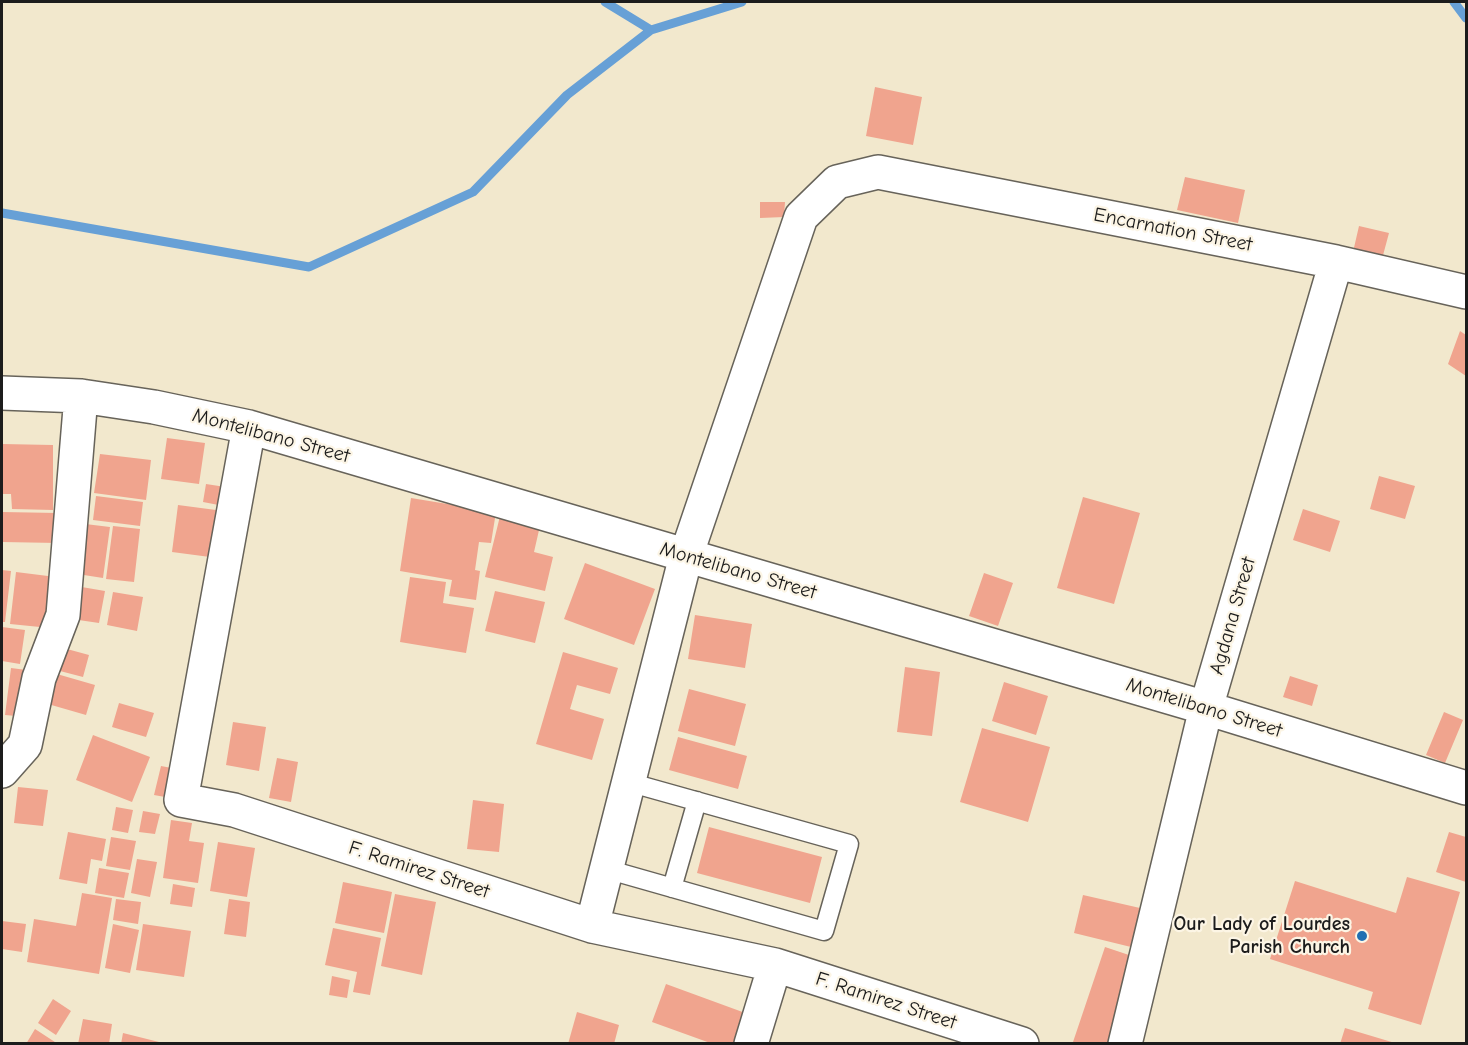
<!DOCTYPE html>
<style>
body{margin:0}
#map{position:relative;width:1468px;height:1045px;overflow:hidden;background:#f2e8cd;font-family:"Comic Neue",sans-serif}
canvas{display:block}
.frame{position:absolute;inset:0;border:3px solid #1c1c1c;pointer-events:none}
</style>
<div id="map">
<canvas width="1468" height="1045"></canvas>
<div class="frame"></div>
</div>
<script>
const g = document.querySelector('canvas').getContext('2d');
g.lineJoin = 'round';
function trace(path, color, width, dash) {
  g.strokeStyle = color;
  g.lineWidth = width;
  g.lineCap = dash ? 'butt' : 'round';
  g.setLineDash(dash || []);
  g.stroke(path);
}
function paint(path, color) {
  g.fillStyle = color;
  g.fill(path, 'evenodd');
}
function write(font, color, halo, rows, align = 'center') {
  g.font = font + ' "Comic Neue",sans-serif';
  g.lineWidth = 4.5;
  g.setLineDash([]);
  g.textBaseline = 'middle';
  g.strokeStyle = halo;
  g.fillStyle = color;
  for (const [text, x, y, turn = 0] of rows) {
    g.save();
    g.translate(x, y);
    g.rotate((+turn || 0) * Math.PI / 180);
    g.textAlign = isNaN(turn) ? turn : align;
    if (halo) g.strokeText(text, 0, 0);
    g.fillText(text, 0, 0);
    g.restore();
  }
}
const stream = new Path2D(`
 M 605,2 L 651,30
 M 1454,2 L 1466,18
 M 2,213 L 309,267 L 473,192 L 567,95 L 651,30 L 742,2`);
const building = new Path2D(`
 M 875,87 L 922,97 L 913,145 L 866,136 Z
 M 1185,177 L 1245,190 L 1238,223 L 1177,210 Z
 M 760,202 L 785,202 L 784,217 L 760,218 Z
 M 1359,226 L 1389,233 L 1382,259 L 1353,252 Z
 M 1460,331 L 1466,335 L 1466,376 L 1448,364 Z
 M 167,438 L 205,443 L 199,484 L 161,479 Z
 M 2,444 L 53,445 L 53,510 L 12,509 L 11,494 L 2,494 Z
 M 100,454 L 151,460 L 146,500 L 94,493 Z
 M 1379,476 L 1415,486 L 1405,519 L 1370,509 Z
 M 206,484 L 232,488 L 229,507 L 203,502 Z
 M 96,496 L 143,502 L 140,526 L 93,520 Z
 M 1083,497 L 1140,513 L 1114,604 L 1057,588 Z
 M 411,498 L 496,512 L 491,543 L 479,542 L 475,570 L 480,571 L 476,600 L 449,596 L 452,580 L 400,571 Z
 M 178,505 L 216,510 L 210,557 L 172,552 Z
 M 502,508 L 542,517 L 534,552 L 553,557 L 545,591 L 485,577 Z
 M 1303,509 L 1340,521 L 1330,552 L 1293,540 Z
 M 2,512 L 58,513 L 58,543 L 2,542 Z
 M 77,523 L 110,527 L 103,578 L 71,573 Z
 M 113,526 L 140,529 L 134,582 L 106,579 Z
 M 585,563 L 655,589 L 634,645 L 564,619 Z
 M 2,570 L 11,571 L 5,622 L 2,622 Z
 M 16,572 L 56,577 L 50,628 L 10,624 Z
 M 984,573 L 1013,583 L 998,626 L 969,616 Z
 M 410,577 L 446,582 L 443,603 L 474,608 L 466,653 L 400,642 Z
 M 70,585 L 105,591 L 99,623 L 65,618 Z
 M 495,591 L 545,602 L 535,643 L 485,631 Z
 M 113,592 L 143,597 L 137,631 L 107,625 Z
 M 695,615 L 752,624 L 745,668 L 688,659 Z
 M 2,627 L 25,630 L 20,664 L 2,661 Z
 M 67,649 L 89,655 L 83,677 L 60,671 Z
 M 563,652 L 618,668 L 610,694 L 577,685 L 570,709 L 604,719 L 592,760 L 536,744 Z
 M 905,667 L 940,672 L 932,736 L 897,732 Z
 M 11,668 L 34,671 L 28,717 L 5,715 Z
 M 50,672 L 95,685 L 86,715 L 41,702 Z
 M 1290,676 L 1318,685 L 1312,706 L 1283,697 Z
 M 1004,682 L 1048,696 L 1036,735 L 992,721 Z
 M 689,689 L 746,704 L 735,746 L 678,731 Z
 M 119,703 L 154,713 L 146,737 L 112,727 Z
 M 1444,712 L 1463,720 L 1445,763 L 1426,755 Z
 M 233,722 L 266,727 L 259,771 L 226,765 Z
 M 982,728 L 1050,747 L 1028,822 L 960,802 Z
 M 93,735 L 150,757 L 132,802 L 76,780 Z
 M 678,737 L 747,756 L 738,789 L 669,770 Z
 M 277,758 L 298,762 L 291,802 L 269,798 Z
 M 161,766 L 182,770 L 176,799 L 154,795 Z
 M 18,787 L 48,790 L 43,826 L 14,823 Z
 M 473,800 L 504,804 L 499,852 L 467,849 Z
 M 116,807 L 133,810 L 128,833 L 112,830 Z
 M 143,811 L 160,814 L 155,834 L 139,832 Z
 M 171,820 L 192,823 L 189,841 L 204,843 L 198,883 L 163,878 Z
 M 709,827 L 822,857 L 810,903 L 697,873 Z
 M 68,832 L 106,839 L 102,861 L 91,859 L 87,884 L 59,879 Z
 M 1449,832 L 1466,837 L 1466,882 L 1436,872 Z
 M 111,837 L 136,841 L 130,870 L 106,866 Z
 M 218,842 L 255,848 L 247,897 L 210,891 Z
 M 137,859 L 157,862 L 150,897 L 131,893 Z
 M 99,868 L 129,873 L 124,898 L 95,893 Z
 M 1407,877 L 1460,892 L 1421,1025 L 1368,1009 L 1373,992 L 1270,959 L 1295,881 L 1396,913 Z
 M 343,882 L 392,892 L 384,933 L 335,923 Z
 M 173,884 L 195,888 L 192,907 L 170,904 Z
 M 82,893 L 112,898 L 99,974 L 27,962 L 34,919 L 76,926 Z
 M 395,894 L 436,902 L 422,975 L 381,966 Z
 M 1083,895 L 1140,908 L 1131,947 L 1074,933 Z
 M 116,899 L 141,902 L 138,924 L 113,920 Z
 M 229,899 L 250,902 L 246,937 L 224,934 Z
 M 2,921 L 26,924 L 22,952 L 2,949 Z
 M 113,924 L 139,930 L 130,973 L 105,968 Z
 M 143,924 L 191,931 L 184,977 L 136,970 Z
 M 333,928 L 381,938 L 370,995 L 353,992 L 357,972 L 325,965 Z
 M 1105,947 L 1138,958 L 1109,1044 L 1077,1044 L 1073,1042 Z
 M 332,976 L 350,980 L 347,998 L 329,995 Z
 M 666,984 L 748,1014 L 737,1044 L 713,1044 L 652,1022 Z
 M 53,999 L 71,1011 L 56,1035 L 38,1023 Z
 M 577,1012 L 619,1025 L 614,1044 L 568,1044 Z
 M 83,1019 L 112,1024 L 109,1044 L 78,1044 Z
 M 1345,1028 L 1395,1043 L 1395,1044 L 1340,1044 Z
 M 35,1029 L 58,1044 L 26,1044 Z
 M 123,1033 L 163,1043 L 163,1044 L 121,1044 Z`);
const lane = new Path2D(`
 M 606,869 L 824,931 L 849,844 L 628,782
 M 672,888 L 697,801`);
const street = new Path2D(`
 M 2,393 L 81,396 L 154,407 L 249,427 L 1206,708 L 1466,788
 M 249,427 L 181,800 L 234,810 L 592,926 L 775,965 L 1022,1044
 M 2,771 L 25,745 L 39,678 L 63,615 L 81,396
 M 592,926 L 686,556 L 801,217 L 837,182 L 878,172 L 1336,262 L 1466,292
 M 751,1044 L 775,965
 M 1125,1044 L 1206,708 L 1336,262`);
const markers = [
 [1362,936,6,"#1f6fb2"]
];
const streetNames = [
 ["Encarnation Street",1173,230,11],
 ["Montelibano Street",271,436,15],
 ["Montelibano Street",738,571,16],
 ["Agdana Street",1233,616,-74],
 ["Montelibano Street",1204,708,17],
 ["F. Ramirez Street",419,870,18],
 ["F. Ramirez Street",886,1001,18]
];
const poiNames = [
 ["Our Lady of Lourdes",1350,924],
 ["Parish Church",1350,947]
];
trace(stream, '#67a0d6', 9);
paint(building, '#f0a48e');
trace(lane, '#67635a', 21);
trace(street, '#67635a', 36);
trace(lane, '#fff', 18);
trace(street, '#fff', 33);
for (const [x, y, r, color] of markers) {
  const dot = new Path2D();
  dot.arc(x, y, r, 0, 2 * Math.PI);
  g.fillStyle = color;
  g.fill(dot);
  trace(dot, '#fcf5e5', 2);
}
write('20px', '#1c1c1c', '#fcf5e5', streetNames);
write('bold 20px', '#1c1c1c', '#fcf5e5', poiNames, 'right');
</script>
